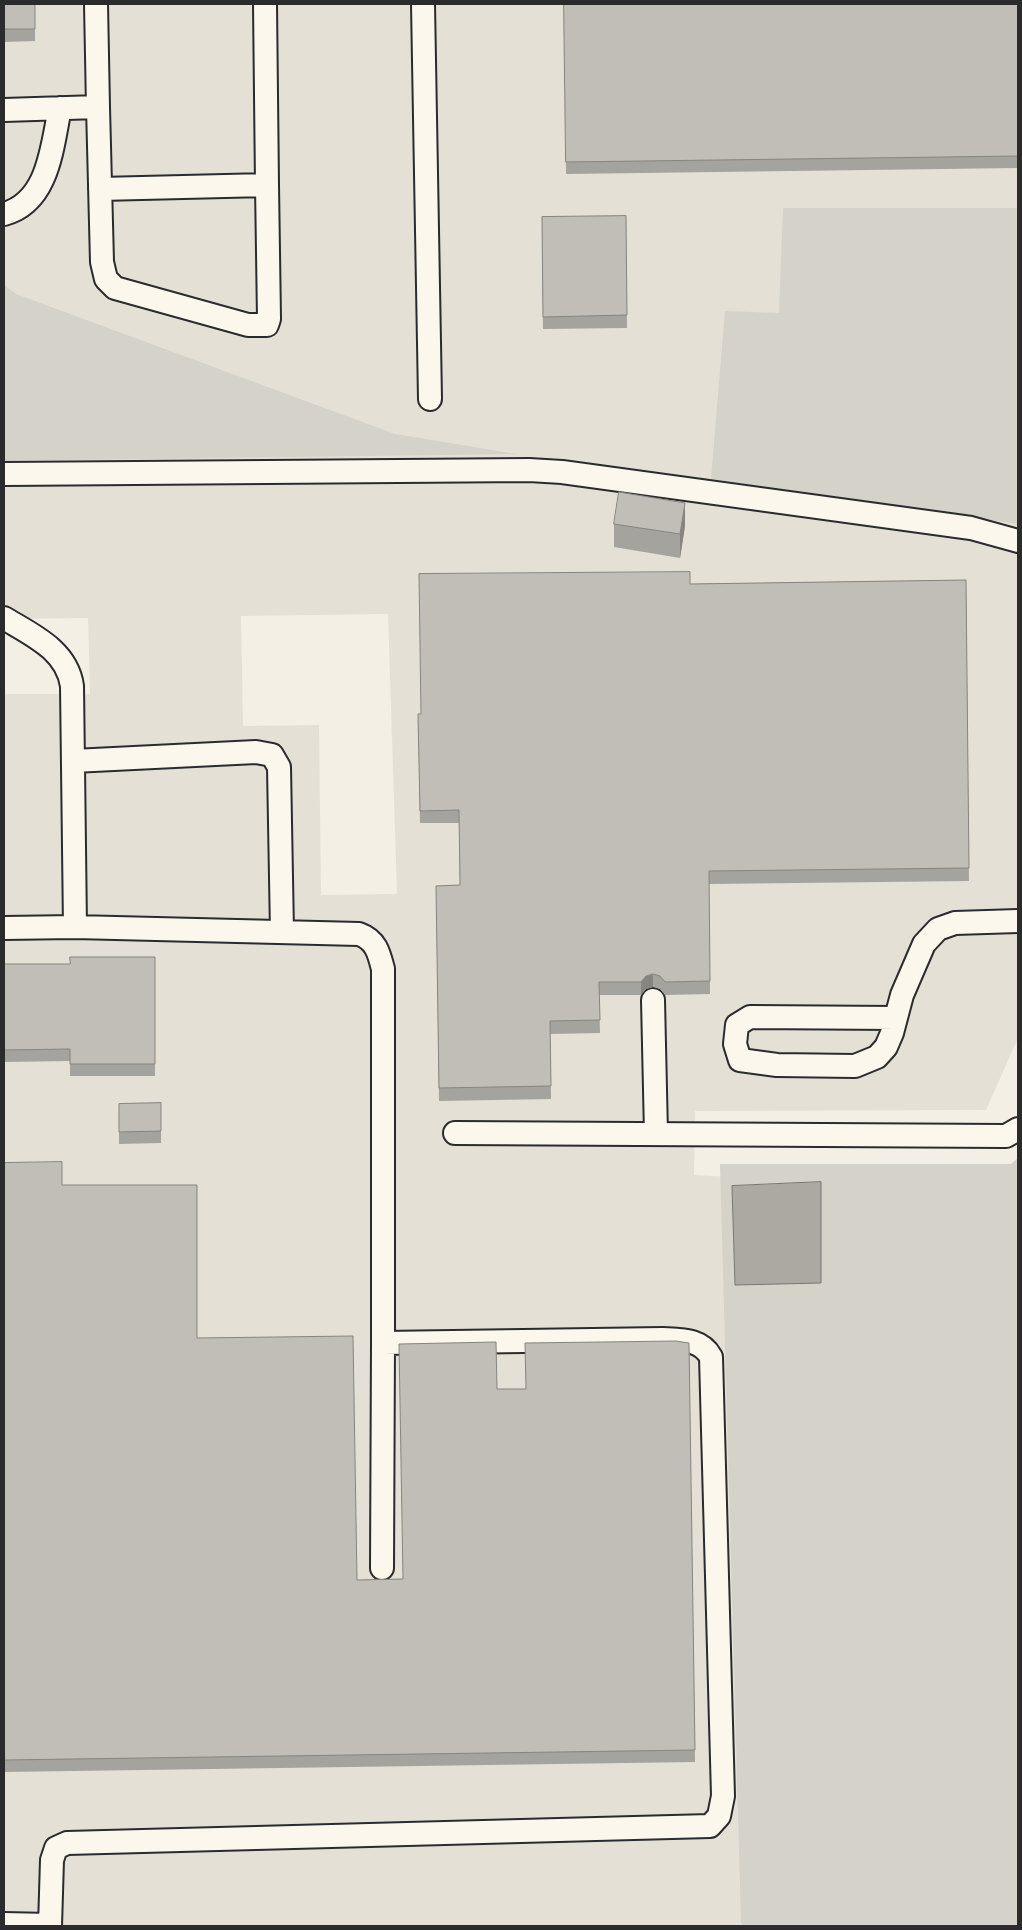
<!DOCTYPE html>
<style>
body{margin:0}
#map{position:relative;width:1022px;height:1930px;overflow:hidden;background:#f3efe4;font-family:"Playpen Sans",sans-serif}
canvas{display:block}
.frame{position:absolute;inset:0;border:5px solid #2b2b2b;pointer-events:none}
</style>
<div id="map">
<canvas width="1022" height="1930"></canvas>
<div class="frame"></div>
</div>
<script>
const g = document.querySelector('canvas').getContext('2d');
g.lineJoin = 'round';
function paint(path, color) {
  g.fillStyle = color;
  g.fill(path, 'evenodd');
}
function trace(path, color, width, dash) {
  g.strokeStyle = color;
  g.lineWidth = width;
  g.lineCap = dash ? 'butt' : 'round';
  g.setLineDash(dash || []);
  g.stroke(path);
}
const built = new Path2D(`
 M 4,4 L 1018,4 L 1018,1038 L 986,1110 L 695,1111 L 694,1175 L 733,1177 L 754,1926 L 4,1926 L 4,694 L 90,694 L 88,618 L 4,619 ZM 388,614 L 397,894 L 321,895 L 319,725 L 243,726 L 241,616 Z`);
const green = new Path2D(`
 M 783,208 L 1018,208 L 1018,524 L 711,479 L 725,311 L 779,313 Z
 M 4,285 L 16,294 L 395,434 L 516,454 L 4,461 Z
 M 1018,1158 L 1018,1926 L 743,1926 L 741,1922 L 720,1164 L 1011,1164 Z`);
const water = new Path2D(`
 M 821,1182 L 821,1283 L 735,1285 L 732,1186 Z`);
const minor = new Path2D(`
 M 423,4 L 430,399
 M 98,107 L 102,262 L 106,279 L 115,288 L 248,325 L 267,325 L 269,319 L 267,185
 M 4,110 L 98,107 L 96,4
 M 100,189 L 267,185 L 265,4
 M 4,214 C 49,202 52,146 60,108
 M 4,474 L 529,470 L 562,472 L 971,528 L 1018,541
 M 4,618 C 32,635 67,650 72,686 L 75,927 L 359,934 C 376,940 379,953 383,969 L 383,1343 L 663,1339 C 682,1340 701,1339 711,1357 L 723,1796 L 719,1816 L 710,1826 L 67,1843 L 56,1848 L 52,1860 L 50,1926
 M 73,761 L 256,752 L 272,755 L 279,767 L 282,932
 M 4,928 L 75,927
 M 653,1000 L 656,1134
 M 896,1018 L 750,1017 L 737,1025 L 735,1044 L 740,1060 L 777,1065 L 855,1066 L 877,1057 L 886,1047 L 892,1033 L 902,995 L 924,944 L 938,929 L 955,923 L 1018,921
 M 455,1133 L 1006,1136 L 1018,1129
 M 382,1568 L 383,1343
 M 4,1924 L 50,1925`);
const wall = new Path2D(`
 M 4,4 L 35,4 L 35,41 L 4,42 Z
 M 564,4 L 1018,4 L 1018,168 L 566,174 Z
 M 626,216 L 627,328 L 543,329 L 542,217 Z
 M 614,524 L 685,526 L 680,558 L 614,547 Z
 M 966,580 L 969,881 L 709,884 L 710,994 L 665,995 L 660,989 L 653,987 L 646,989 L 641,995 L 599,995 L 600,1033 L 550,1034 L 551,1099 L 439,1101 L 436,886 L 460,885 L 459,823 L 420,823 L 418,714 L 421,714 L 690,584 Z
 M 155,957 L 155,1076 L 70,1076 L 70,1061 L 4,1062 L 4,964 L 70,964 Z
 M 161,1103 L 161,1143 L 119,1144 L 119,1104 Z
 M 4,1163 L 62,1185 L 197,1338 L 357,1580 L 403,1579 L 497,1389 L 526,1389 L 689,1343 L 695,1762 L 4,1772 Z`);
const shadedWall = new Path2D(`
 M 685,503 L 685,526 L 680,558 L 680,534 Z
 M 653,974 L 653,987 L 646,989 L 641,995 L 641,982 L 646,976 Z`);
const building = new Path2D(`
 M 4,4 L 35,4 L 35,29 L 4,29 Z
 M 564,4 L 1018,4 L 1018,156 L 566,162 Z
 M 626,216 L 627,315 L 543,317 L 542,217 Z
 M 619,492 L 685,503 L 680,534 L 614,524 Z
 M 690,572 L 690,584 L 966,580 L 969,868 L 709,871 L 710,981 L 665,982 L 660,976 L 653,974 L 646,976 L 641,982 L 599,982 L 600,1020 L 550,1021 L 551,1086 L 439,1088 L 436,886 L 460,885 L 459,810 L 420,811 L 418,714 L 421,714 L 419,574 Z
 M 70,957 L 155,957 L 155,1064 L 70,1064 L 70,1049 L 4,1050 L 4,964 L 70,964 Z
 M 161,1103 L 161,1131 L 119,1132 L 119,1104 Z
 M 62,1162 L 62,1185 L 197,1185 L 197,1338 L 353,1336 L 357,1580 L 403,1579 L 399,1344 L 496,1342 L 497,1389 L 526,1389 L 525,1343 L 676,1341 L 689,1343 L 695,1750 L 4,1760 L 4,1163 Z`);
paint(built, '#e4e0d6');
paint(green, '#d5d2c9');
paint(water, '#aca9a2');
trace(water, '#787772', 1);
trace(minor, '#2b2b2b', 26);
trace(minor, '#fbf7ec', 22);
paint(wall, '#a5a39d');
paint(shadedWall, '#86857f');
paint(building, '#c0beb6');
trace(building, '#86857f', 1);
</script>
